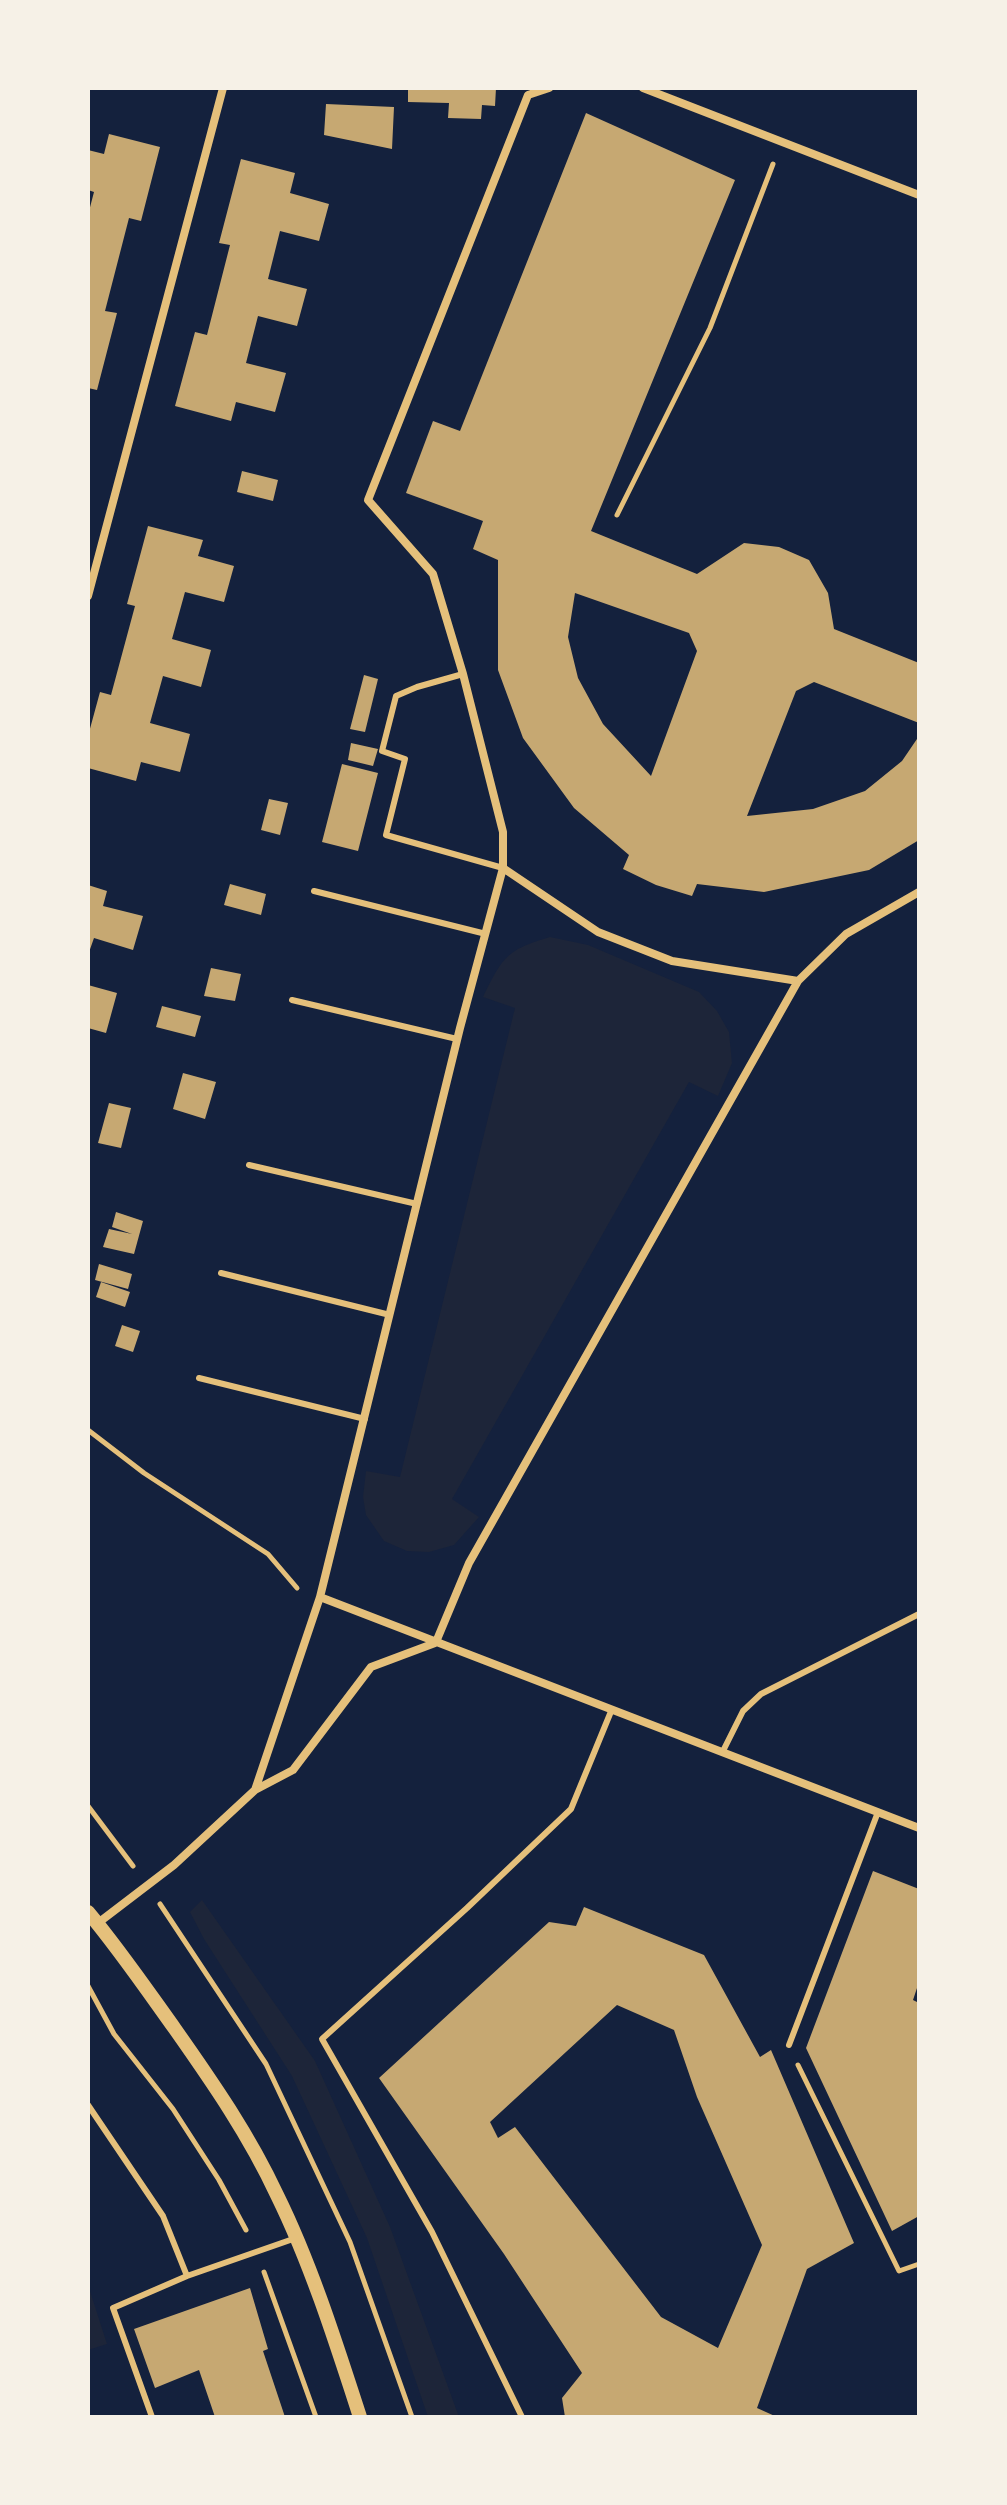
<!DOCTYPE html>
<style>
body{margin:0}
#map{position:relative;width:1007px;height:2505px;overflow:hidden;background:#14213d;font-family:"Asap Condensed",sans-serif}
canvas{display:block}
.frame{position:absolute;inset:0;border:90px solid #f6f1e7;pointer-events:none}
</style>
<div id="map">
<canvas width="1007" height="2505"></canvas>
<div class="frame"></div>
</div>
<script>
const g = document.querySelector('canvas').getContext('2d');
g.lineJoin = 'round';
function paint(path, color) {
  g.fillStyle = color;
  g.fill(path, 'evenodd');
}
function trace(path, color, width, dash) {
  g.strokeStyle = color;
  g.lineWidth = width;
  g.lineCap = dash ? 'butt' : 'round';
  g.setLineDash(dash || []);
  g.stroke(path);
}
const green = new Path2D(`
 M 550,937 L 588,945 L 699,992 L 717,1011 L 729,1032 L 732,1063 L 718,1096 L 689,1082 L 452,1499 L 479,1517 L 454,1545 L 429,1552 L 407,1551 L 384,1541 L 366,1515 L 363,1497 L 366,1471 L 400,1477 L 515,1008 L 483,997 C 503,957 506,950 550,937 Z
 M 202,1900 L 315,2061 L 390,2227 L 459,2417 L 428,2417 L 367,2238 L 292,2076 L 204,1939 L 190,1912 Z
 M 88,2285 L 107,2344 L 88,2350 Z`);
const building = new Path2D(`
 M 408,88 L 496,88 L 495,106 L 482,105 L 481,119 L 448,118 L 449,103 L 408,102 Z
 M 326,104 L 394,107 L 392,149 L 324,135 Z
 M 586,113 L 735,180 L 591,531 L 697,574 L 744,543 L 779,547 L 809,560 L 828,593 L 834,629 L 919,663 L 919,723 L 814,682 L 796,691 L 747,816 L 813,809 L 865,791 L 902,761 L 919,736 L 919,840 L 869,870 L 764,892 L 697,884 L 692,896 L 656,885 L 623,869 L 629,855 L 574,808 L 523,738 L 498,670 L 498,560 L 473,549 L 483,521 L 406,493 L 433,421 L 460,431 ZM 575,593 L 689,633 L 697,651 L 651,776 L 603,724 L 578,678 L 568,637 Z
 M 109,134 L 160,147 L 141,221 L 129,218 L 105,311 L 117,313 L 97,390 L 88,388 L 88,215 L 94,192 L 88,190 L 88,150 L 104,154 Z
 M 241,159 L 295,173 L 290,193 L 329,204 L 319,241 L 280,231 L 268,279 L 307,289 L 297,326 L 258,316 L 246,363 L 286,373 L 275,412 L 236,402 L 231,421 L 175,406 L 195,332 L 207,335 L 230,245 L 219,243 Z
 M 242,471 L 278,480 L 273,501 L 237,492 Z
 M 148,526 L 203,540 L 198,556 L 234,566 L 224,602 L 185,592 L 172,639 L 211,650 L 201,687 L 163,676 L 150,723 L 190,734 L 180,772 L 141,762 L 136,781 L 88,768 L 88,736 L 100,692 L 111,695 L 135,606 L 127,604 Z
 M 364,675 L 378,679 L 365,732 L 350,729 Z
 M 351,743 L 378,749 L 373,766 L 348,760 Z
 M 342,764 L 378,773 L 358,851 L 322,842 Z
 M 269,799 L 288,803 L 280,835 L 261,830 Z
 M 230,884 L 266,894 L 261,915 L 224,905 Z
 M 88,885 L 107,891 L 103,906 L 143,916 L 133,950 L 94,938 L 88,955 Z
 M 211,968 L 241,974 L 235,1001 L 204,996 Z
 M 88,985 L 117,993 L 106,1033 L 88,1028 Z
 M 162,1006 L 201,1016 L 195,1037 L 156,1027 Z
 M 183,1073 L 216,1082 L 205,1119 L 173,1109 Z
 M 109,1103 L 131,1108 L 121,1148 L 98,1143 Z
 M 116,1212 L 143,1221 L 134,1254 L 103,1247 L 109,1229 L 132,1234 L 112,1227 Z
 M 99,1264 L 132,1274 L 128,1289 L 95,1280 Z
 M 101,1282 L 130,1292 L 125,1307 L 96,1297 Z
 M 122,1325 L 140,1331 L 133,1352 L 115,1346 Z
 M 873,1871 L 919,1889 L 919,1982 L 913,2000 L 919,2003 L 919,2216 L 892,2231 L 806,2048 Z
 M 584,1907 L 704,1955 L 760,2057 L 771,2050 L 854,2243 L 807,2269 L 757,2408 L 777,2417 L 565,2417 L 562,2398 L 582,2373 L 504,2254 L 379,2078 L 549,1922 L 576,1926 ZM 617,2005 L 674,2030 L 697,2097 L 762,2245 L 718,2348 L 661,2317 L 515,2127 L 498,2138 L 490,2122 Z
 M 250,2288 L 268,2349 L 263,2351 L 285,2417 L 215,2417 L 199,2370 L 155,2388 L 134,2329 Z`);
const path = new Path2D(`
 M 617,515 L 710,328 L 773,164
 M 88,1430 L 144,1473 L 268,1554 L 297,1588
 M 88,1806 L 133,1866
 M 160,1904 L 266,2064 L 350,2242 L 412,2417
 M 88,1986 L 114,2034 L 173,2109 L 219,2180 L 246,2230
 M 798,2065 L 899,2271 L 919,2264
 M 264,2272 L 316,2417`);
const service = new Path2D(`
 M 463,674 L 417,687 L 396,696 L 382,751 L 405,759 L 386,835 L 503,868
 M 314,891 L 486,934
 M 292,1000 L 457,1039
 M 249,1165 L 417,1204
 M 221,1273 L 390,1315
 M 199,1378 L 365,1419
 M 723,1751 L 743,1711 L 761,1694 L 919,1614
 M 789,2045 L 878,1812
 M 88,2105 L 163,2216 L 187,2276
 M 152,2417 L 113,2308 L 187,2276 L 296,2238
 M 522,2417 L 432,2232 L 322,2039 L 467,1908 L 571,1809 L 612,1709`);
const minor = new Path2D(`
 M 643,88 L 919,195
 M 88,596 L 223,88
 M 503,868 L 503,832 L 463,674 L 433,574 L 368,500 L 528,95 L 549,88
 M 798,981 L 846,934 L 919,892
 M 320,1597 L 460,1028 L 503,868 L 598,932 L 672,961 L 798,981 L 469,1563 L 436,1642
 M 255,1790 L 320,1597 L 919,1828
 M 98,1923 L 174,1865 L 255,1790 L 293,1770 L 371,1667 L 435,1643`);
const tertiary = new Path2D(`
 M 88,1912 C 119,1949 147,1990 175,2029 C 213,2083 249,2135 277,2195 C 311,2264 336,2343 360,2417`);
paint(green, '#1d2539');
paint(building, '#c6a872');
trace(path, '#e5c07b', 5);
trace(service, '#e5c07b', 6);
trace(minor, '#e5c07b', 8);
trace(tertiary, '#e5c07b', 14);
</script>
